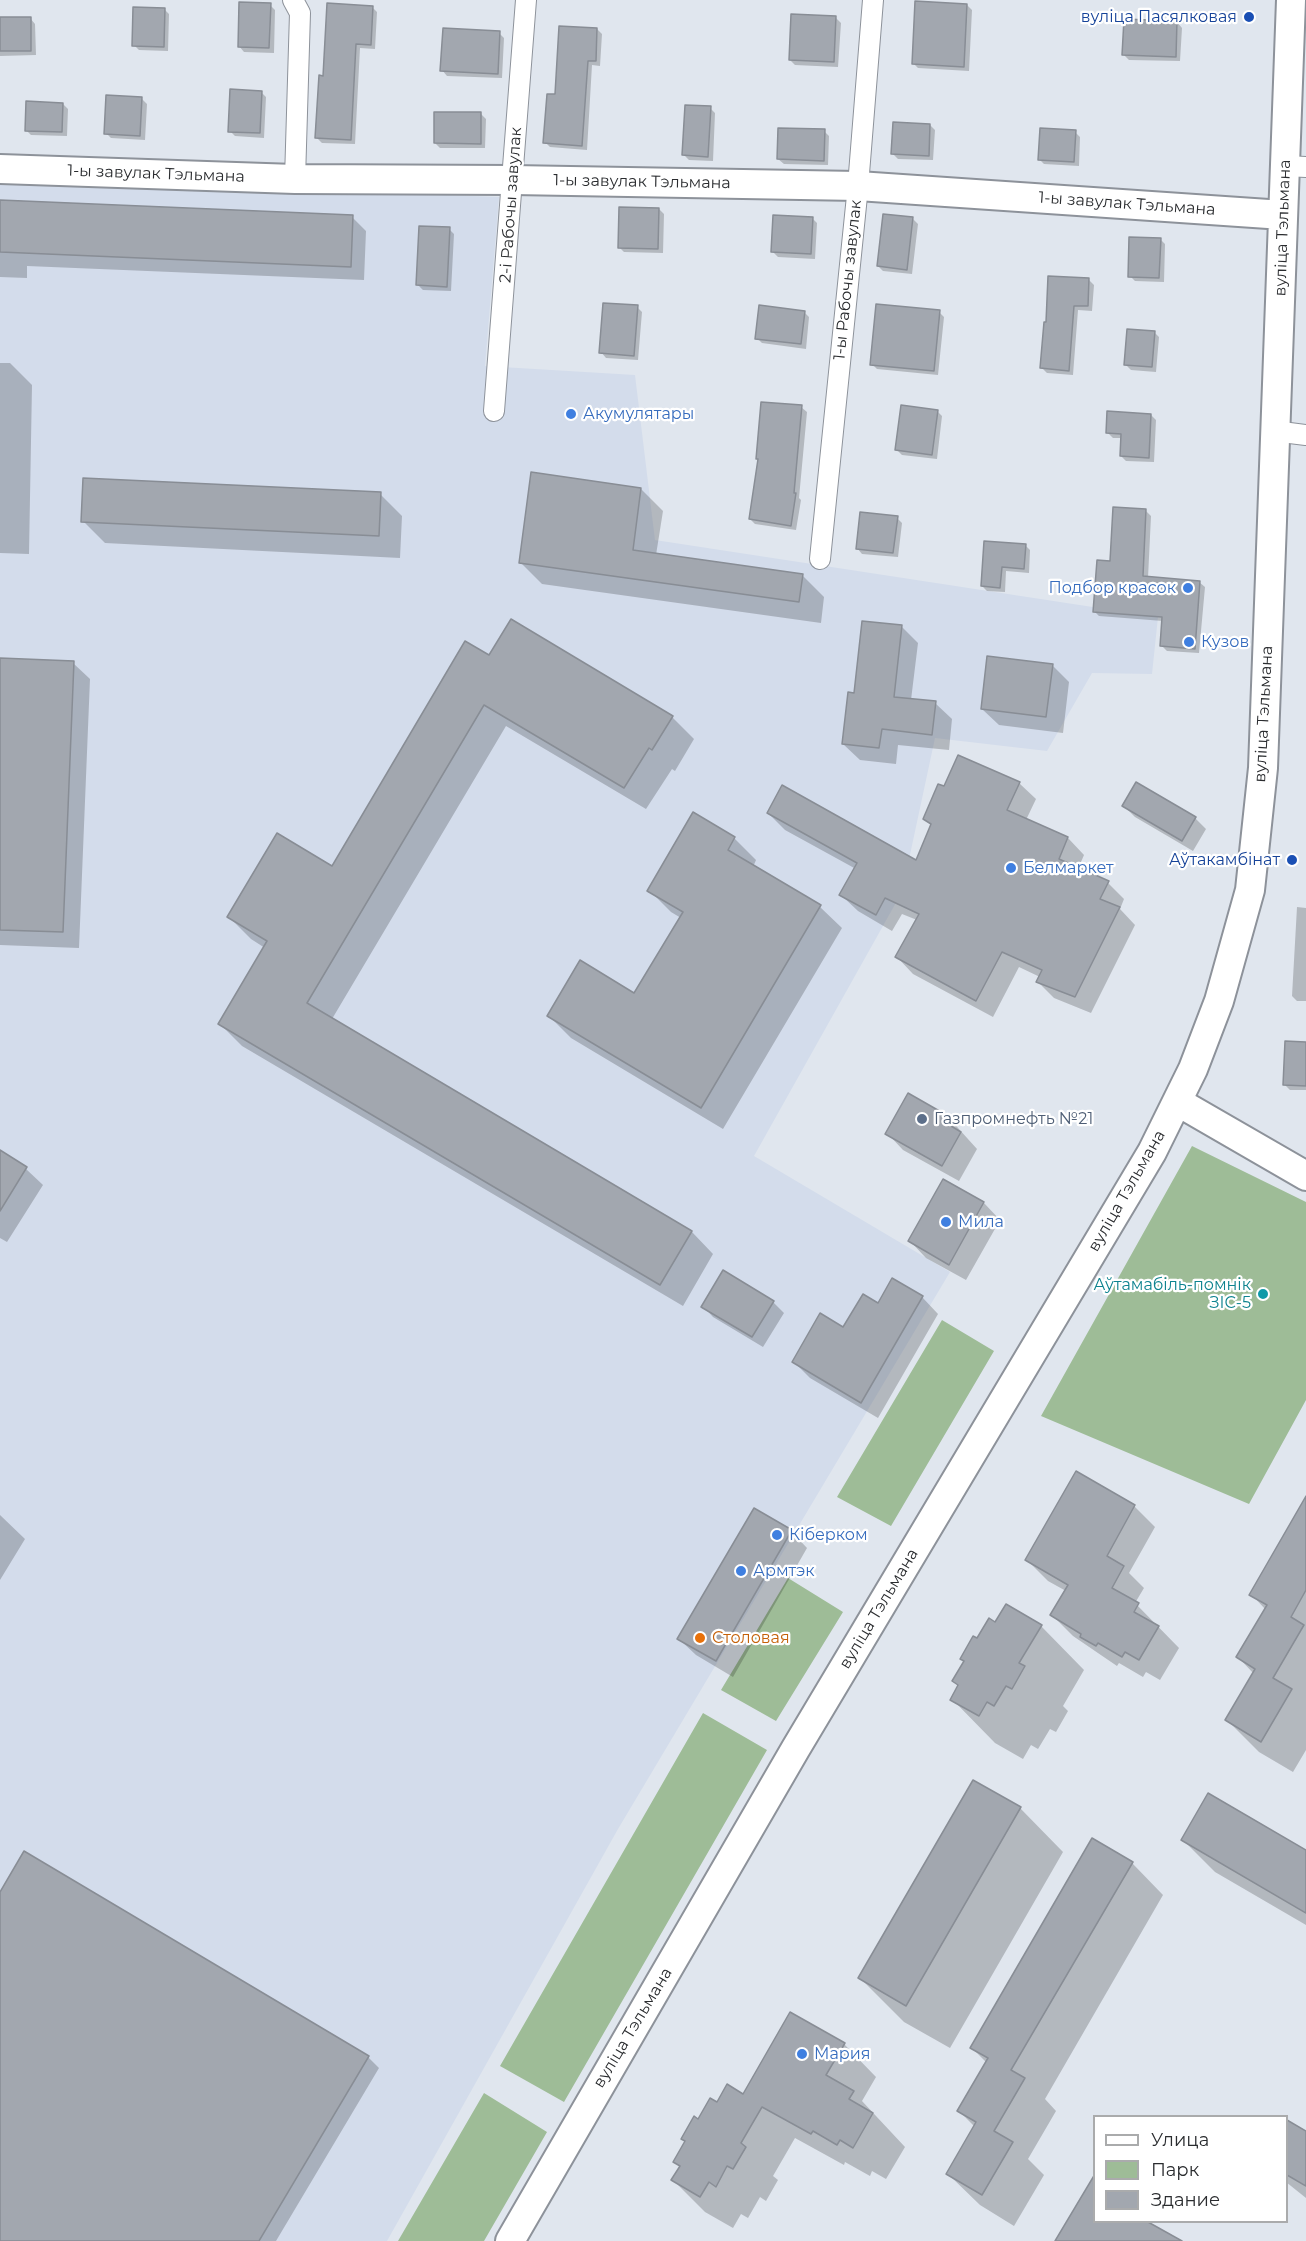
<!DOCTYPE html>
<meta charset="utf-8">
<style>
body{margin:0}
#map{position:relative;width:1306px;height:2241px;overflow:hidden;background:#e0e6ee;font-family:Montserrat,sans-serif}
canvas{display:block}
.legend{position:absolute;left:1093px;top:2115px;width:195px;height:108px;box-sizing:border-box;background:#fff;border:2px solid #aaabac;margin:0;padding:8px 10px;list-style:none;font-size:18px;color:#2a2c2f}
.legend li{display:flex;align-items:center;gap:12px;height:30px}
.legend b{width:30px;border:2px solid #aaabac}
</style>
<div id="map">
<canvas width="1306" height="2241"></canvas>
<ul class="legend">
<li><b style="height:8px;background:#fff"></b>Улица</li>
<li><b style="height:16px;background:#9ebc97"></b>Парк</li>
<li><b style="height:16px;background:#a2a7af"></b>Здание</li>
</ul>
</div>
<script>
const g = document.querySelector('canvas').getContext('2d');
g.lineJoin = 'round';
function paint(path, color) {
  g.fillStyle = color;
  g.fill(path, 'evenodd');
}
function trace(path, color, width, dash) {
  g.strokeStyle = color;
  g.lineWidth = width;
  g.lineCap = dash ? 'butt' : 'round';
  g.setLineDash(dash || []);
  g.stroke(path);
}
function write(font, color, halo, rows, align = 'center') {
  g.font = font + ' Montserrat,sans-serif';
  g.lineWidth = 4.5;
  g.setLineDash([]);
  g.textBaseline = 'middle';
  g.strokeStyle = halo;
  g.fillStyle = color;
  for (const [text, x, y, turn = 0] of rows) {
    g.save();
    g.translate(x, y);
    g.rotate((+turn || 0) * Math.PI / 180);
    g.textAlign = isNaN(turn) ? turn : align;
    if (halo) g.strokeText(text, 0, 0);
    g.fillText(text, 0, 0);
    g.restore();
  }
}
const built = new Path2D(`
 M 0,178 L 499,197 L 485,366 L 635,375 L 655,540 L 1158,617 L 1152,674 L 1092,673 L 1047,751 L 935,738 L 902,892 L 754,1156 L 950,1272 L 618,1829 L 387,2241 L 0,2241 Z`);
const green = new Path2D(`
 M 1192,1146 L 1306,1202 L 1306,1400 L 1249,1504 L 1041,1416 Z
 M 942,1320 L 994,1351 L 891,1526 L 837,1497 Z
 M 788,1578 L 843,1612 L 776,1721 L 721,1690 Z
 M 703,1713 L 767,1750 L 564,2102 L 500,2066 Z
 M 484,2093 L 547,2132 L 484,2241 L 398,2241 Z`);
const shadow = new Path2D(`
 M 270,5 L 275,10 L 274,53 L 244,52 L 239,46 Z
 M 967,5 L 972,10 L 969,71 L 918,68 L 913,63 Z
 M 372,7 L 377,12 L 375,49 L 360,48 L 355,144 L 322,143 L 317,138 L 324,77 Z
 M 164,9 L 169,14 L 168,51 L 139,50 L 134,45 Z
 M 30,18 L 35,24 L 36,55 L 0,56 L 0,19 Z
 M 836,18 L 841,23 L 838,67 L 795,65 L 790,60 Z
 M 1177,22 L 1182,28 L 1180,61 L 1129,60 L 1124,55 Z
 M 597,29 L 602,34 L 600,66 L 592,65 L 587,150 L 550,147 L 545,142 L 557,96 Z
 M 499,33 L 504,38 L 502,78 L 447,76 L 442,70 Z
 M 261,92 L 266,97 L 264,138 L 235,136 L 230,131 Z
 M 142,99 L 147,104 L 145,140 L 111,138 L 106,133 Z
 M 63,104 L 68,109 L 67,136 L 31,135 L 26,130 Z
 M 710,108 L 715,113 L 713,161 L 689,160 L 684,155 Z
 M 481,114 L 486,119 L 485,148 L 440,148 L 435,143 Z
 M 930,125 L 935,130 L 933,160 L 898,159 L 893,154 Z
 M 824,131 L 829,136 L 828,165 L 784,164 L 778,159 Z
 M 1075,132 L 1080,137 L 1079,166 L 1044,164 L 1039,159 Z
 M 0,202 L 352,217 L 366,231 L 364,280 L 27,266 L 27,278 L 0,277 Z
 M 659,209 L 664,214 L 663,253 L 624,252 L 619,247 Z
 M 812,218 L 817,223 L 815,259 L 778,257 L 773,252 Z
 M 913,219 L 918,224 L 912,274 L 883,271 L 878,266 Z
 M 449,229 L 454,234 L 451,291 L 423,290 L 418,285 Z
 M 1160,239 L 1165,244 L 1164,282 L 1135,281 L 1130,276 Z
 M 1089,280 L 1094,285 L 1092,311 L 1078,310 L 1073,375 L 1047,373 L 1042,368 L 1045,324 Z
 M 637,307 L 642,312 L 638,360 L 606,358 L 601,352 Z
 M 804,312 L 809,317 L 806,349 L 762,343 L 757,338 Z
 M 939,312 L 944,317 L 938,375 L 877,369 L 872,364 Z
 M 1154,332 L 1159,337 L 1156,372 L 1131,370 L 1126,365 Z
 M 0,363 L 10,363 L 32,385 L 29,554 L 0,553 Z
 M 801,407 L 807,412 L 799,498 L 801,500 L 796,530 L 755,524 L 750,519 L 759,460 L 758,459 Z
 M 937,411 L 942,416 L 937,459 L 902,455 L 897,450 Z
 M 1151,415 L 1156,420 L 1154,462 L 1126,461 L 1121,456 L 1122,438 L 1113,438 L 1108,433 Z
 M 641,489 L 663,511 L 656,555 L 802,575 L 824,597 L 821,623 L 542,584 L 520,562 Z
 M 380,494 L 402,516 L 400,558 L 105,543 L 83,521 Z
 M 1146,511 L 1151,516 L 1148,578 L 1199,582 L 1205,587 L 1199,653 L 1167,651 L 1162,646 L 1163,621 L 1099,616 L 1094,611 L 1111,563 Z
 M 897,518 L 902,523 L 898,557 L 862,554 L 857,548 Z
 M 986,542 L 1025,545 L 1030,550 L 1029,573 L 1006,571 L 1005,592 L 987,591 L 982,586 Z
 M 901,626 L 918,643 L 911,700 L 935,703 L 952,719 L 949,750 L 898,745 L 896,764 L 860,760 L 843,744 L 856,695 Z
 M 490,657 L 672,717 L 694,739 L 675,771 L 672,769 L 646,809 L 506,726 L 332,1019 L 692,1232 L 713,1254 L 683,1306 L 242,1046 L 220,1024 L 265,948 L 251,939 L 229,917 L 332,868 Z
 M 0,660 L 73,663 L 90,679 L 79,948 L 0,945 Z
 M 1052,665 L 1069,682 L 1063,733 L 999,725 L 982,709 Z
 M 1019,783 L 1036,799 L 1026,820 L 1068,838 L 1084,855 L 1078,869 L 1108,883 L 1124,899 L 1120,909 L 1135,925 L 1091,1013 L 1054,998 L 1038,982 L 1040,977 L 1019,967 L 993,1017 L 913,974 L 897,957 L 917,920 L 902,914 L 892,931 L 858,911 L 841,895 L 856,869 L 785,830 L 768,813 L 917,862 L 932,826 L 924,819 L 945,788 Z
 M 1124,806 L 1195,818 L 1206,829 L 1193,851 L 1135,817 Z
 M 694,814 L 734,838 L 756,860 L 753,867 L 820,907 L 842,928 L 723,1129 L 571,1038 L 549,1016 L 635,995 L 681,918 L 671,912 L 649,890 Z
 M 1297,907 L 1306,908 L 1306,1001 L 1297,1001 L 1292,996 Z
 M 1306,1044 L 1306,1090 L 1290,1090 L 1285,1085 Z
 M 949,1118 L 977,1149 L 959,1181 L 903,1150 L 887,1133 Z
 M 0,1152 L 26,1169 L 43,1185 L 7,1242 L 0,1238 Z
 M 944,1181 L 984,1203 L 1000,1220 L 966,1280 L 926,1258 L 910,1241 Z
 M 922,1297 L 938,1314 L 878,1418 L 810,1378 L 794,1362 L 878,1305 Z
 M 773,1302 L 784,1313 L 763,1347 L 713,1317 L 703,1306 Z
 M 1306,1499 L 1306,1750 L 1293,1772 L 1259,1752 L 1227,1720 L 1254,1674 L 1238,1657 L 1266,1610 L 1251,1594 Z
 M 1134,1506 L 1155,1527 L 1129,1573 L 1144,1588 L 1135,1603 L 1179,1648 L 1160,1680 L 1146,1672 L 1143,1677 L 1119,1663 L 1117,1666 L 1073,1636 L 1052,1615 L 1066,1591 L 1048,1581 L 1027,1560 Z
 M 0,1515 L 25,1539 L 0,1580 Z
 M 791,1531 L 807,1548 L 733,1677 L 696,1655 L 679,1639 Z
 M 996,1624 L 1041,1626 L 1084,1670 L 1063,1706 L 1068,1711 L 1056,1732 L 1050,1729 L 1038,1749 L 1031,1745 L 1023,1759 L 995,1743 L 952,1699 L 959,1687 L 954,1681 L 977,1640 Z
 M 1020,1808 L 1063,1852 L 950,2048 L 904,2022 L 860,1978 Z
 M 1183,1840 L 1306,1852 L 1306,1925 L 1215,1872 Z
 M 1132,1863 L 1163,1895 L 1045,2099 L 1056,2111 L 1028,2159 L 1044,2175 L 1014,2226 L 980,2205 L 948,2174 L 975,2127 L 959,2111 L 987,2063 L 972,2048 Z
 M 0,1895 L 368,2057 L 379,2068 L 276,2241 L 0,2241 Z
 M 844,2044 L 876,2077 L 862,2101 L 905,2147 L 886,2179 L 872,2171 L 870,2176 L 845,2162 L 844,2165 L 795,2138 L 773,2176 L 778,2180 L 766,2201 L 760,2197 L 748,2218 L 741,2214 L 733,2228 L 705,2212 L 673,2180 L 680,2167 L 675,2161 L 698,2121 L 717,2104 L 743,2096 Z
 M 1289,2123 L 1306,2133 L 1306,2198 L 1286,2182 L 1286,2127 Z
 M 1094,2222 L 1145,2222 L 1179,2241 L 1064,2241 Z`);
const building = new Path2D(`
 M 915,1 L 967,4 L 964,67 L 912,64 Z
 M 239,2 L 271,3 L 269,48 L 238,47 Z
 M 327,3 L 373,6 L 371,45 L 356,44 L 351,140 L 315,138 L 319,75 L 323,76 Z
 M 133,7 L 165,8 L 164,47 L 132,46 Z
 M 791,14 L 836,16 L 834,62 L 789,60 Z
 M 0,17 L 31,17 L 31,51 L 0,51 Z
 M 1124,19 L 1177,21 L 1176,57 L 1122,55 Z
 M 559,26 L 597,28 L 596,61 L 588,61 L 582,146 L 543,143 L 547,94 L 555,94 Z
 M 443,28 L 500,31 L 498,74 L 440,71 Z
 M 230,89 L 262,91 L 260,133 L 228,132 Z
 M 106,95 L 142,97 L 140,136 L 104,134 Z
 M 26,101 L 63,103 L 62,132 L 25,131 Z
 M 685,105 L 711,106 L 708,157 L 682,155 Z
 M 434,112 L 481,112 L 481,144 L 434,143 Z
 M 893,122 L 930,124 L 929,156 L 891,154 Z
 M 778,128 L 825,129 L 824,161 L 777,159 Z
 M 1040,128 L 1076,130 L 1074,162 L 1038,160 Z
 M 0,200 L 353,215 L 351,267 L 0,252 Z
 M 619,207 L 659,208 L 658,249 L 618,248 Z
 M 883,214 L 913,217 L 907,270 L 877,266 Z
 M 773,215 L 813,217 L 811,254 L 771,252 Z
 M 419,226 L 450,227 L 447,287 L 416,285 Z
 M 1129,237 L 1161,238 L 1159,278 L 1128,277 Z
 M 1048,276 L 1089,278 L 1088,306 L 1074,306 L 1069,371 L 1040,368 L 1044,322 L 1046,322 Z
 M 603,303 L 638,305 L 634,356 L 599,353 Z
 M 876,304 L 940,310 L 934,371 L 870,365 Z
 M 759,305 L 805,311 L 801,344 L 755,339 Z
 M 1127,329 L 1155,331 L 1152,367 L 1124,365 Z
 M 761,402 L 802,405 L 794,493 L 796,493 L 791,526 L 749,519 L 758,459 L 756,459 Z
 M 901,405 L 938,410 L 932,455 L 895,450 Z
 M 1107,411 L 1151,414 L 1149,458 L 1120,456 L 1121,434 L 1106,433 Z
 M 531,472 L 641,488 L 633,550 L 803,574 L 799,602 L 519,563 Z
 M 83,478 L 381,492 L 379,536 L 81,522 Z
 M 1113,507 L 1146,509 L 1143,576 L 1200,581 L 1195,649 L 1160,646 L 1162,617 L 1093,612 L 1097,560 L 1110,561 Z
 M 860,512 L 898,516 L 893,553 L 856,549 Z
 M 984,541 L 1026,544 L 1024,569 L 1002,567 L 1000,588 L 981,586 Z
 M 511,619 L 673,716 L 652,750 L 649,748 L 624,788 L 484,705 L 307,1003 L 692,1231 L 660,1285 L 218,1024 L 267,941 L 227,917 L 277,833 L 332,866 L 465,641 L 489,655 Z
 M 862,621 L 902,625 L 894,697 L 936,701 L 932,735 L 882,729 L 879,748 L 842,744 L 848,692 L 854,693 Z
 M 987,656 L 1053,664 L 1046,717 L 981,709 Z
 M 0,658 L 74,661 L 63,932 L 0,930 Z
 M 958,755 L 1020,782 L 1007,810 L 1068,837 L 1059,859 L 1109,881 L 1100,899 L 1120,907 L 1075,997 L 1036,982 L 1042,970 L 1002,952 L 976,1001 L 895,957 L 919,914 L 885,898 L 876,915 L 839,895 L 857,863 L 767,813 L 782,785 L 916,860 L 931,824 L 923,819 L 938,784 L 944,786 Z
 M 1136,782 L 1196,817 L 1182,841 L 1122,806 Z
 M 693,812 L 735,837 L 728,850 L 821,905 L 701,1108 L 547,1016 L 580,960 L 634,993 L 683,912 L 647,891 Z
 M 1285,1041 L 1306,1042 L 1306,1086 L 1283,1085 Z
 M 908,1093 L 950,1117 L 946,1123 L 961,1132 L 942,1166 L 885,1134 Z
 M 0,1150 L 27,1167 L 0,1211 Z
 M 943,1179 L 984,1202 L 949,1265 L 908,1241 Z
 M 723,1270 L 774,1301 L 752,1337 L 701,1307 Z
 M 892,1278 L 923,1296 L 861,1403 L 792,1362 L 820,1313 L 843,1327 L 863,1294 L 878,1303 Z
 M 1076,1471 L 1135,1505 L 1107,1556 L 1124,1566 L 1112,1588 L 1139,1603 L 1134,1612 L 1159,1626 L 1139,1660 L 1125,1652 L 1122,1657 L 1098,1643 L 1096,1646 L 1080,1637 L 1081,1634 L 1050,1615 L 1068,1585 L 1025,1560 Z
 M 1306,1496 L 1306,1590 L 1291,1617 L 1304,1625 L 1273,1678 L 1292,1689 L 1261,1742 L 1225,1720 L 1255,1669 L 1236,1657 L 1267,1605 L 1249,1595 Z
 M 754,1508 L 792,1530 L 716,1661 L 677,1639 Z
 M 1006,1604 L 1042,1625 L 1019,1663 L 1025,1666 L 1012,1689 L 1006,1686 L 994,1706 L 987,1702 L 979,1716 L 950,1700 L 958,1685 L 952,1681 L 964,1661 L 960,1659 L 973,1636 L 977,1638 L 989,1618 L 995,1622 Z
 M 973,1780 L 1021,1807 L 906,2006 L 858,1978 Z
 M 1208,1793 L 1306,1850 L 1306,1913 L 1181,1840 Z
 M 1092,1838 L 1133,1862 L 1011,2070 L 1025,2078 L 994,2131 L 1013,2142 L 982,2195 L 946,2174 L 976,2122 L 957,2111 L 988,2058 L 970,2048 Z
 M 24,1851 L 369,2056 L 259,2241 L 0,2241 L 0,1892 Z
 M 790,2012 L 845,2043 L 826,2075 L 854,2091 L 849,2099 L 873,2113 L 853,2148 L 840,2140 L 837,2145 L 813,2131 L 811,2134 L 762,2107 L 741,2143 L 746,2147 L 733,2169 L 727,2166 L 716,2187 L 709,2182 L 700,2197 L 671,2180 L 680,2166 L 673,2162 L 685,2141 L 681,2139 L 694,2116 L 698,2119 L 710,2098 L 717,2102 L 727,2084 L 743,2094 Z
 M 1287,2120 L 1306,2131 L 1306,2186 L 1287,2175 Z
 M 1095,2174 L 1095,2222 L 1148,2222 L 1182,2241 L 1055,2241 Z`);
const minor = new Path2D(`
 M 293,0 L 300,13 L 295,179
 M 1286,166 L 1306,167
 M 494,411 L 526,0
 M 1274,431 L 1306,435
 M 820,559 L 858,186 L 873,0`);
const secondary = new Path2D(`
 M 0,169 L 295,179 L 513,180 L 858,186 L 1283,215
 M 1178,1102 L 1306,1176
 M 510,2241 L 796,1748 L 1152,1152 L 1193,1069 L 1219,1001 L 1250,890 L 1263,768 L 1291,0`);
const markers = [
 [1249,17,6,"#1a4fb4"],
 [571,414,6,"#3f7fe0"],
 [1188,588,6,"#3f7fe0"],
 [1189,642,6,"#3f7fe0"],
 [1292,860,6,"#1a4fb4"],
 [1011,868,6,"#3f7fe0"],
 [922,1119,6,"#5c6f8a"],
 [946,1222,6,"#3f7fe0"],
 [1263,1294,6,"#0f9aa8"],
 [777,1535,6,"#3f7fe0"],
 [741,1571,6,"#3f7fe0"],
 [700,1638,6,"#e8710a"],
 [802,2054,6,"#3f7fe0"]
];
const transitNames = [
 ["вуліца Пасялковая",1237,17],
 ["Аўтакамбінат",1280,860]
];
const streetNames = [
 ["1-ы завулак Тэльмана",156,174,2],
 ["1-ы завулак Тэльмана",642,182,1],
 ["1-ы завулак Тэльмана",1127,204,4],
 ["2-і Рабочы завулак",511,205,-86],
 ["вуліца Тэльмана",1283,228,-88],
 ["1-ы Рабочы завулак",848,280,-84],
 ["вуліца Тэльмана",1264,714,-87],
 ["вуліца Тэльмана",1127,1191,-60],
 ["вуліца Тэльмана",879,1609,-59],
 ["вуліца Тэльмана",633,2028,-59]
];
const shopNames = [
 ["Акумулятары",583,414],
 ["Подбор красок",1176,588,"right"],
 ["Кузов",1201,642],
 ["Белмаркет",1023,868],
 ["Мила",958,1222],
 ["Кіберком",789,1535],
 ["Армтэк",753,1571],
 ["Мария",814,2054]
];
const serviceNames = [
 ["Газпромнефть №21",934,1119]
];
const cultureNames = [
 ["Аўтамабіль-помнік",1251,1285],
 ["ЗІС-5",1251,1303]
];
const foodNames = [
 ["Столовая",712,1638]
];
paint(built, '#d3dceb');
paint(green, '#9ebc97');
paint(shadow, '#0003');
paint(building, '#a2a7af');
trace(building, '#888d95', 1.5);
trace(minor, '#8d929a', 22);
trace(secondary, '#8d929a', 32);
trace(minor, '#fff', 20);
trace(secondary, '#fff', 28);
for (const [x, y, r, color] of markers) {
  const dot = new Path2D();
  dot.arc(x, y, r, 0, 2 * Math.PI);
  g.fillStyle = color;
  g.fill(dot);
  trace(dot, '#fff', 2);
}
write('16px', '#164399', '#fff', transitNames, 'right');
write('16px', '#2a2c2f', '#fff', streetNames);
write('16px', '#366cbe', '#fff', shopNames, 'left');
write('16px', '#4e5e75', '#fff', serviceNames, 'left');
write('16px', '#0d838f', '#fff', cultureNames, 'right');
write('16px', '#c56008', '#fff', foodNames, 'left');
</script>
